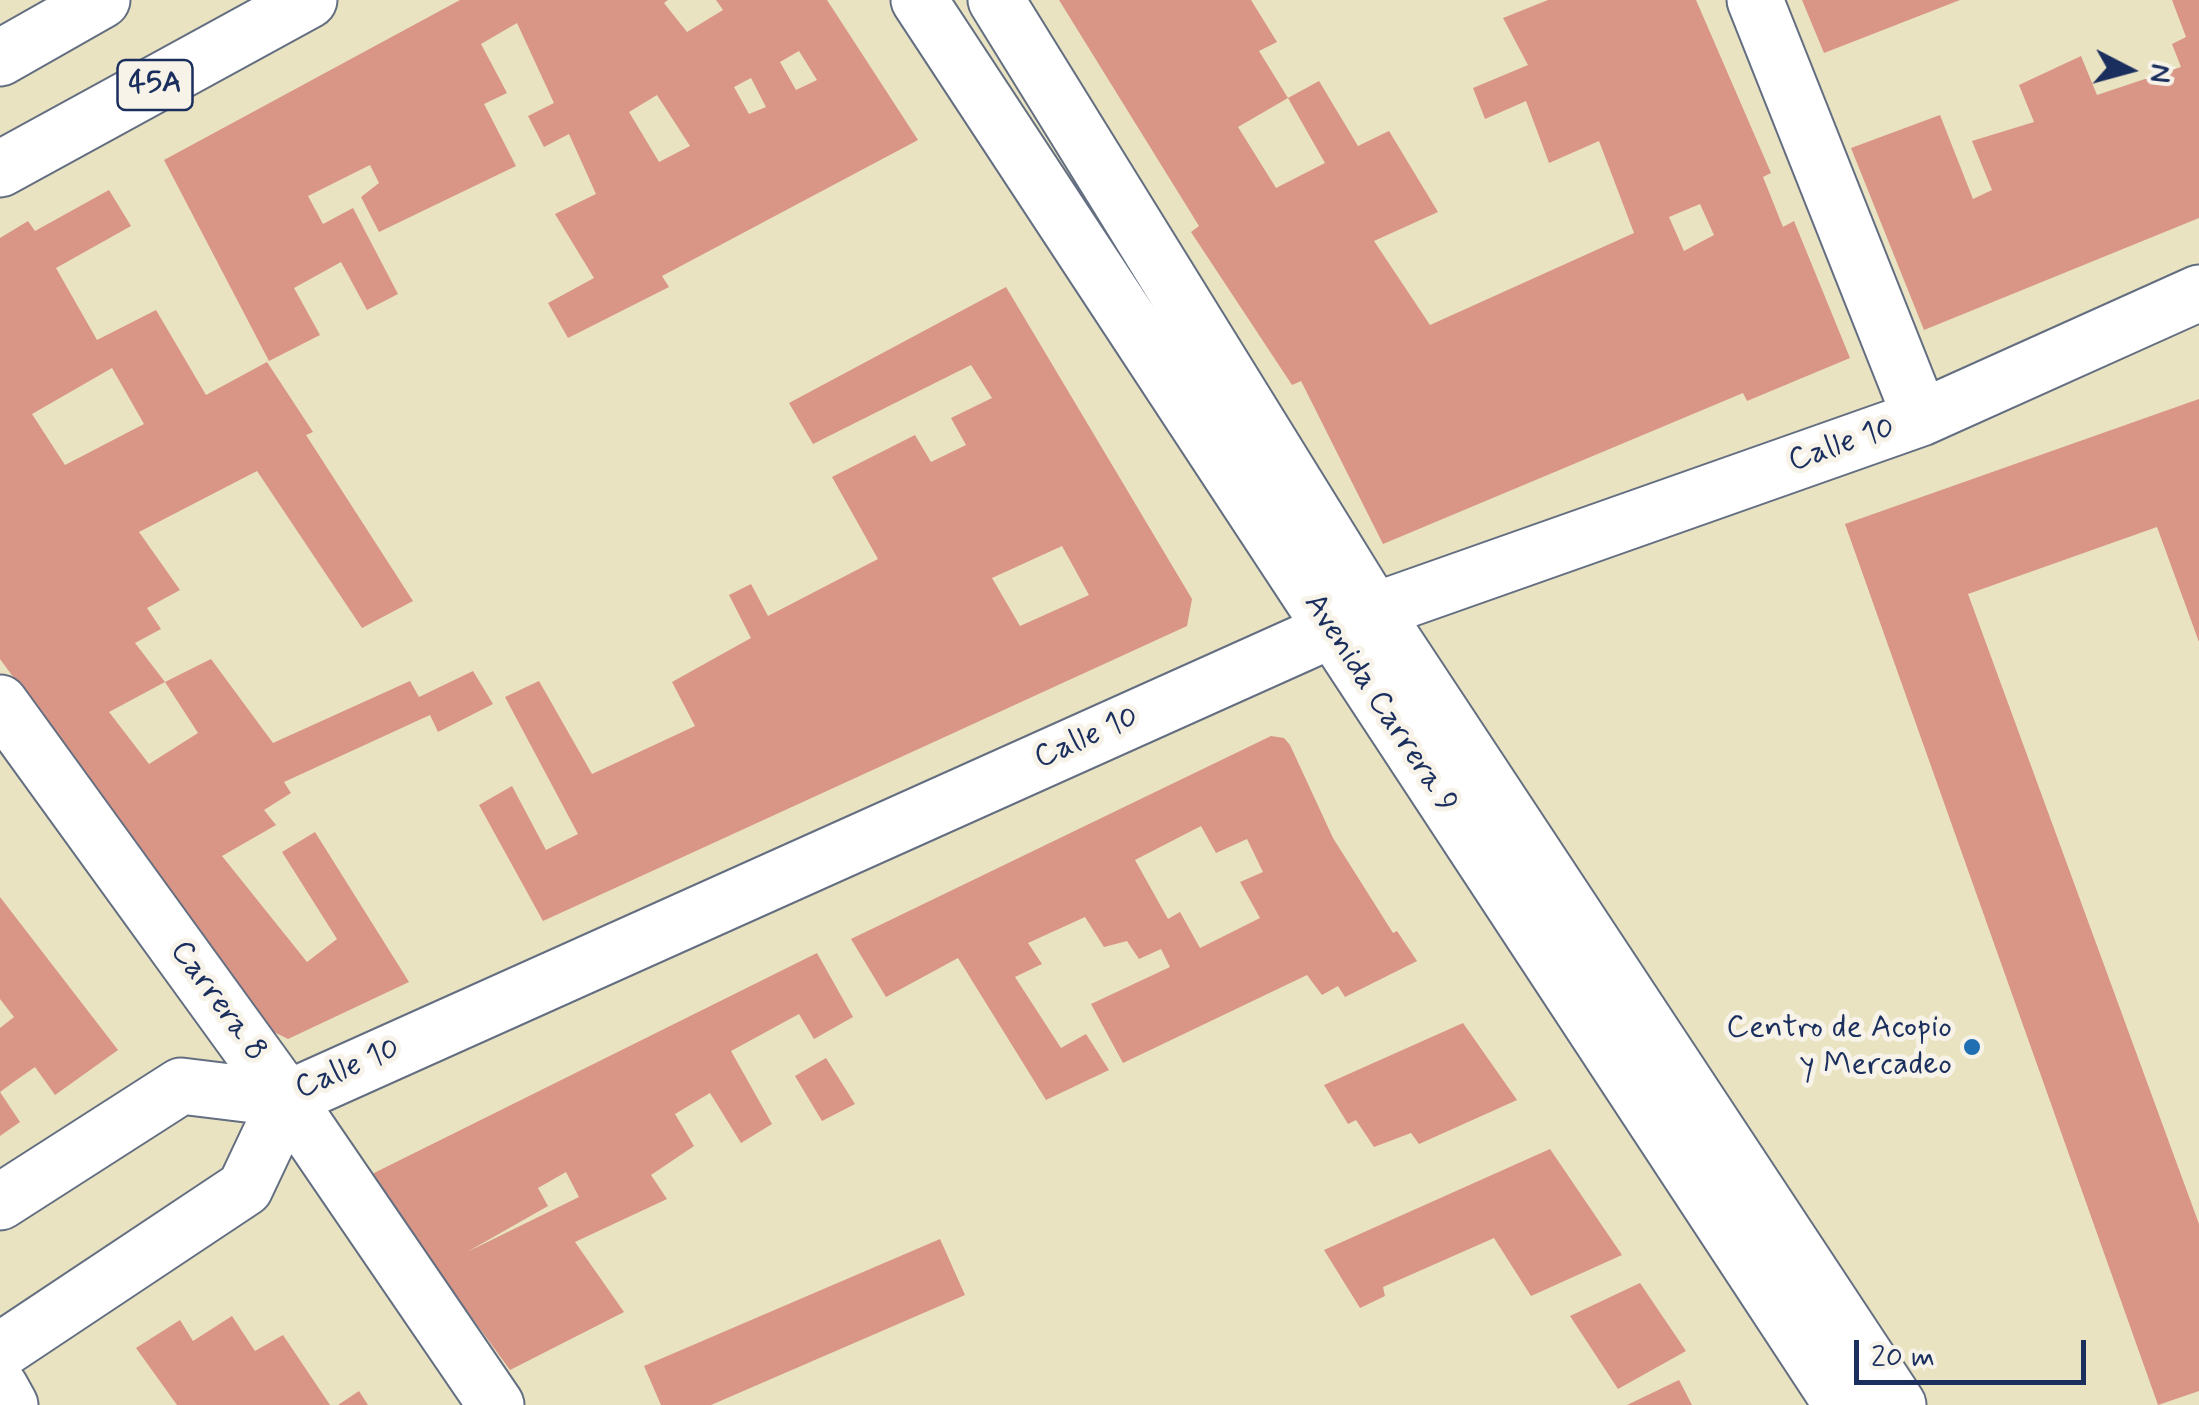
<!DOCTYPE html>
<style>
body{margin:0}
#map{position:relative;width:2199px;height:1405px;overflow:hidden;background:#e9e3c2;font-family:Mynerve,sans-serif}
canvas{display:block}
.north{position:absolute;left:2079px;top:20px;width:100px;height:100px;-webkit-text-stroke:8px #f7f3e8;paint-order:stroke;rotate:96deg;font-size:28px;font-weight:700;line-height:40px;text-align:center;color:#1b2f5e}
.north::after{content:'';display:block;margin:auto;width:35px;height:45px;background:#1b2f5e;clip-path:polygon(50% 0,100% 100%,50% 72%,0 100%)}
.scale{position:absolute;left:1854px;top:1340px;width:232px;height:45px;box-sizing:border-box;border:5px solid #1b2f5e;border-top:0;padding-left:12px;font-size:30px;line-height:35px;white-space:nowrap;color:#1b2f5e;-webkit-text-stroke:8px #f7f3e8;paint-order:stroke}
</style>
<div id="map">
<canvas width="2199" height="1405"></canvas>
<div class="north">N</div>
<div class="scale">20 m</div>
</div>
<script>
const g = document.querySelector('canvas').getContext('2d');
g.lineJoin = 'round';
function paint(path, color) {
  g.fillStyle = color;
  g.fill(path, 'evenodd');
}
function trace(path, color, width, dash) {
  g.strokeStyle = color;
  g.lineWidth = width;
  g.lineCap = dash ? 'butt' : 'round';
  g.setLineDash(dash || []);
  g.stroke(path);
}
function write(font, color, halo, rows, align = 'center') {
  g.font = font + ' Mynerve,sans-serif';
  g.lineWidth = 10;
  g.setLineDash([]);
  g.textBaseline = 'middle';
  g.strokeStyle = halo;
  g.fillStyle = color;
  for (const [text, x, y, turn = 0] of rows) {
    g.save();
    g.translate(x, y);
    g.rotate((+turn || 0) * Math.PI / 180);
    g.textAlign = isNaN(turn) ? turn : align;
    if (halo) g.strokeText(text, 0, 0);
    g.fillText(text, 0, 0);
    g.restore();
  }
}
const building = new Path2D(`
 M 460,0 L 668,0 L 664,3 L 687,32 L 723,10 L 716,0 L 827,0 L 918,140 L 662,276 L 669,287 L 568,338 L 548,303 L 594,278 L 555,214 L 596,194 L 569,134 L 544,147 L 528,116 L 554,103 L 517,23 L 481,44 L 507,93 L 484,104 L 516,166 L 379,232 L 361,197 L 379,183 L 370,165 L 308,196 L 323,224 L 353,208 L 398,294 L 367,310 L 341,262 L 294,288 L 320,335 L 269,361 L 164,160 ZM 799,51 L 817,80 L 796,90 L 780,62 ZM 751,78 L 766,107 L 749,114 L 734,87 ZM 657,95 L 690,146 L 659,162 L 629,112 Z
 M 1059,0 L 1251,0 L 1277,42 L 1259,51 L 1288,98 L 1238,127 L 1276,188 L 1325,163 L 1288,98 L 1319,81 L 1358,146 L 1389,131 L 1438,212 L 1374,241 L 1430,325 L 1634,233 L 1599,141 L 1549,163 L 1526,101 L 1485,119 L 1473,88 L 1528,65 L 1503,18 L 1548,0 L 1696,0 L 1771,173 L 1763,177 L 1783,227 L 1794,221 L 1850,358 L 1747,401 L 1743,393 L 1383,544 L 1301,381 L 1292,385 L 1191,232 L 1199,226 ZM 1700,204 L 1714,235 L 1684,251 L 1669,217 Z
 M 1802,0 L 1960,0 L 1824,53 Z
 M 2172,0 L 2199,0 L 2199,218 L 1924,330 L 1851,148 L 1940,115 L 1973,199 L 1992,190 L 1972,141 L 2034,122 L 2019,85 L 2081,56 L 2097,95 L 2181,67 L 2172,44 L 2186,37 Z
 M 109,190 L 131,226 L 56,268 L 97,340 L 156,310 L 206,395 L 267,362 L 313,432 L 306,435 L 413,601 L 362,628 L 257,471 L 139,532 L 180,590 L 147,608 L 161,629 L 135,643 L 165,682 L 109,712 L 149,764 L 198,733 L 165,682 L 211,659 L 273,743 L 410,681 L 419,697 L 473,671 L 493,704 L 438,732 L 430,715 L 284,782 L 291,793 L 264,810 L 276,825 L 222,856 L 307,962 L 337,939 L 282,852 L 315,832 L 409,982 L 288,1039 L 272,1031 L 6,682 L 14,678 L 0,659 L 0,238 L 28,221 L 35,231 ZM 112,368 L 144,424 L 65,465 L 32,414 Z
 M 1006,287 L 1192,599 L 1187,626 L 543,921 L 479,805 L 512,786 L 546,850 L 578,834 L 505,697 L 539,681 L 592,774 L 695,726 L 672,682 L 751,638 L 729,595 L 751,584 L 768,616 L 878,559 L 832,477 L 915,435 L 931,462 L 966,445 L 951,418 L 992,398 L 971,365 L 813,444 L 789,403 ZM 1062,546 L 1089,595 L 1020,626 L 992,578 Z
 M 2199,399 L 2199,642 L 2157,527 L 1968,594 L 2199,1224 L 2199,1391 L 2158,1405 L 1845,524 Z
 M 1271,736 L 1284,738 L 1290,745 L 1333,838 L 1393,933 L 1397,931 L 1417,961 L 1345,997 L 1338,986 L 1322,995 L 1307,975 L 1123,1063 L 1091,1004 L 1170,967 L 1161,949 L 1139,959 L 1127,941 L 1104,947 L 1085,917 L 1028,943 L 1042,964 L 1015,977 L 1061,1048 L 1086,1034 L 1109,1070 L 1046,1100 L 958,958 L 886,997 L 851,939 ZM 1201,826 L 1216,853 L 1247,839 L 1263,872 L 1240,882 L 1260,918 L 1200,948 L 1180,912 L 1168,919 L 1135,860 Z
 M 0,897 L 118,1050 L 55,1095 L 35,1067 L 15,1081 L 0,1092 L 20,1122 L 0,1136 L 0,1028 L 14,1017 L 0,999 Z
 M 817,953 L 853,1017 L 814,1039 L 799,1014 L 731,1051 L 772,1124 L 741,1143 L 710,1093 L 675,1114 L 694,1146 L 651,1175 L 667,1199 L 575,1242 L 624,1312 L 510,1370 L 373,1182 L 374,1173 ZM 566,1172 L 579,1197 L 467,1252 L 548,1206 L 538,1188 Z
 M 1463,1023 L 1517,1100 L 1419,1144 L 1411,1133 L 1374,1147 L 1356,1120 L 1348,1124 L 1324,1085 Z
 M 826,1058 L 855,1104 L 822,1121 L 795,1076 Z
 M 1550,1149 L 1622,1255 L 1531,1296 L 1494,1238 L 1383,1287 L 1385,1296 L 1360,1308 L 1324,1250 Z
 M 940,1239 L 965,1295 L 711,1405 L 661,1405 L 644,1366 Z
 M 1640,1283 L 1686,1351 L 1618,1389 L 1570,1316 Z
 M 232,1316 L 255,1351 L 283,1335 L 330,1405 L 177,1405 L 136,1348 L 180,1320 L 193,1341 Z
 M 1679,1380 L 1692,1405 L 1627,1405 Z
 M 359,1391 L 368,1405 L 338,1405 Z`);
const minor = new Path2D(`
 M 1755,0 L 1921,418
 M 0,703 L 287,1099 L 496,1405
 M 0,1202 L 181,1086 L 287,1099 L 1374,611 L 1921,418 L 2199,293
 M 0,1351 L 245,1188 L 287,1099
 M 0,1387 L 10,1405`);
const tertiary = new Path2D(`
 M 919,0 L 1842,1405
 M 996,0 L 1374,611 L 1898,1405`);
const primary = new Path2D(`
 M 0,58 L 102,0
 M 0,169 L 309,0`);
const markers = [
 [1972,1047,10,"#1f6fb2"]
];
const shields = [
 [155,85,75]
];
const shieldNames = [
 ["45A",155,85]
];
const streetNames = [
 ["Calle 10",1842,446,-19],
 ["Avenida Carrera 9",1379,704,57],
 ["Calle 10",1087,739,-24],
 ["Carrera 8",217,1002,54],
 ["Calle 10",348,1070,-23]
];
const poiNames = [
 ["Centro de Acopio",1952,1029],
 ["y Mercadeo",1952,1066]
];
paint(building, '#d99586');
trace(minor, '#636e81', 59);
trace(tertiary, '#636e81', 59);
trace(primary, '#636e81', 59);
trace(minor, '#fff', 55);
trace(tertiary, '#fff', 55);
trace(primary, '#fff', 55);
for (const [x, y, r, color] of markers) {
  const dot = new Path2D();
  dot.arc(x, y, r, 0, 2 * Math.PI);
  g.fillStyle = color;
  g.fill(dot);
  trace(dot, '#f7f3e8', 4);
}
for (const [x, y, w] of shields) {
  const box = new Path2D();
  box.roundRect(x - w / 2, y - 25, w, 50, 8);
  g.fillStyle = '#f7f3e8';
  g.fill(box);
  trace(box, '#1b2f5e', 2.5);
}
write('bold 30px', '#1b2f5e', null, shieldNames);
write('32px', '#1b2f5e', '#f7f3e8', streetNames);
write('32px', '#1b2f5e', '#f7f3e8', poiNames, 'right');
</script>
